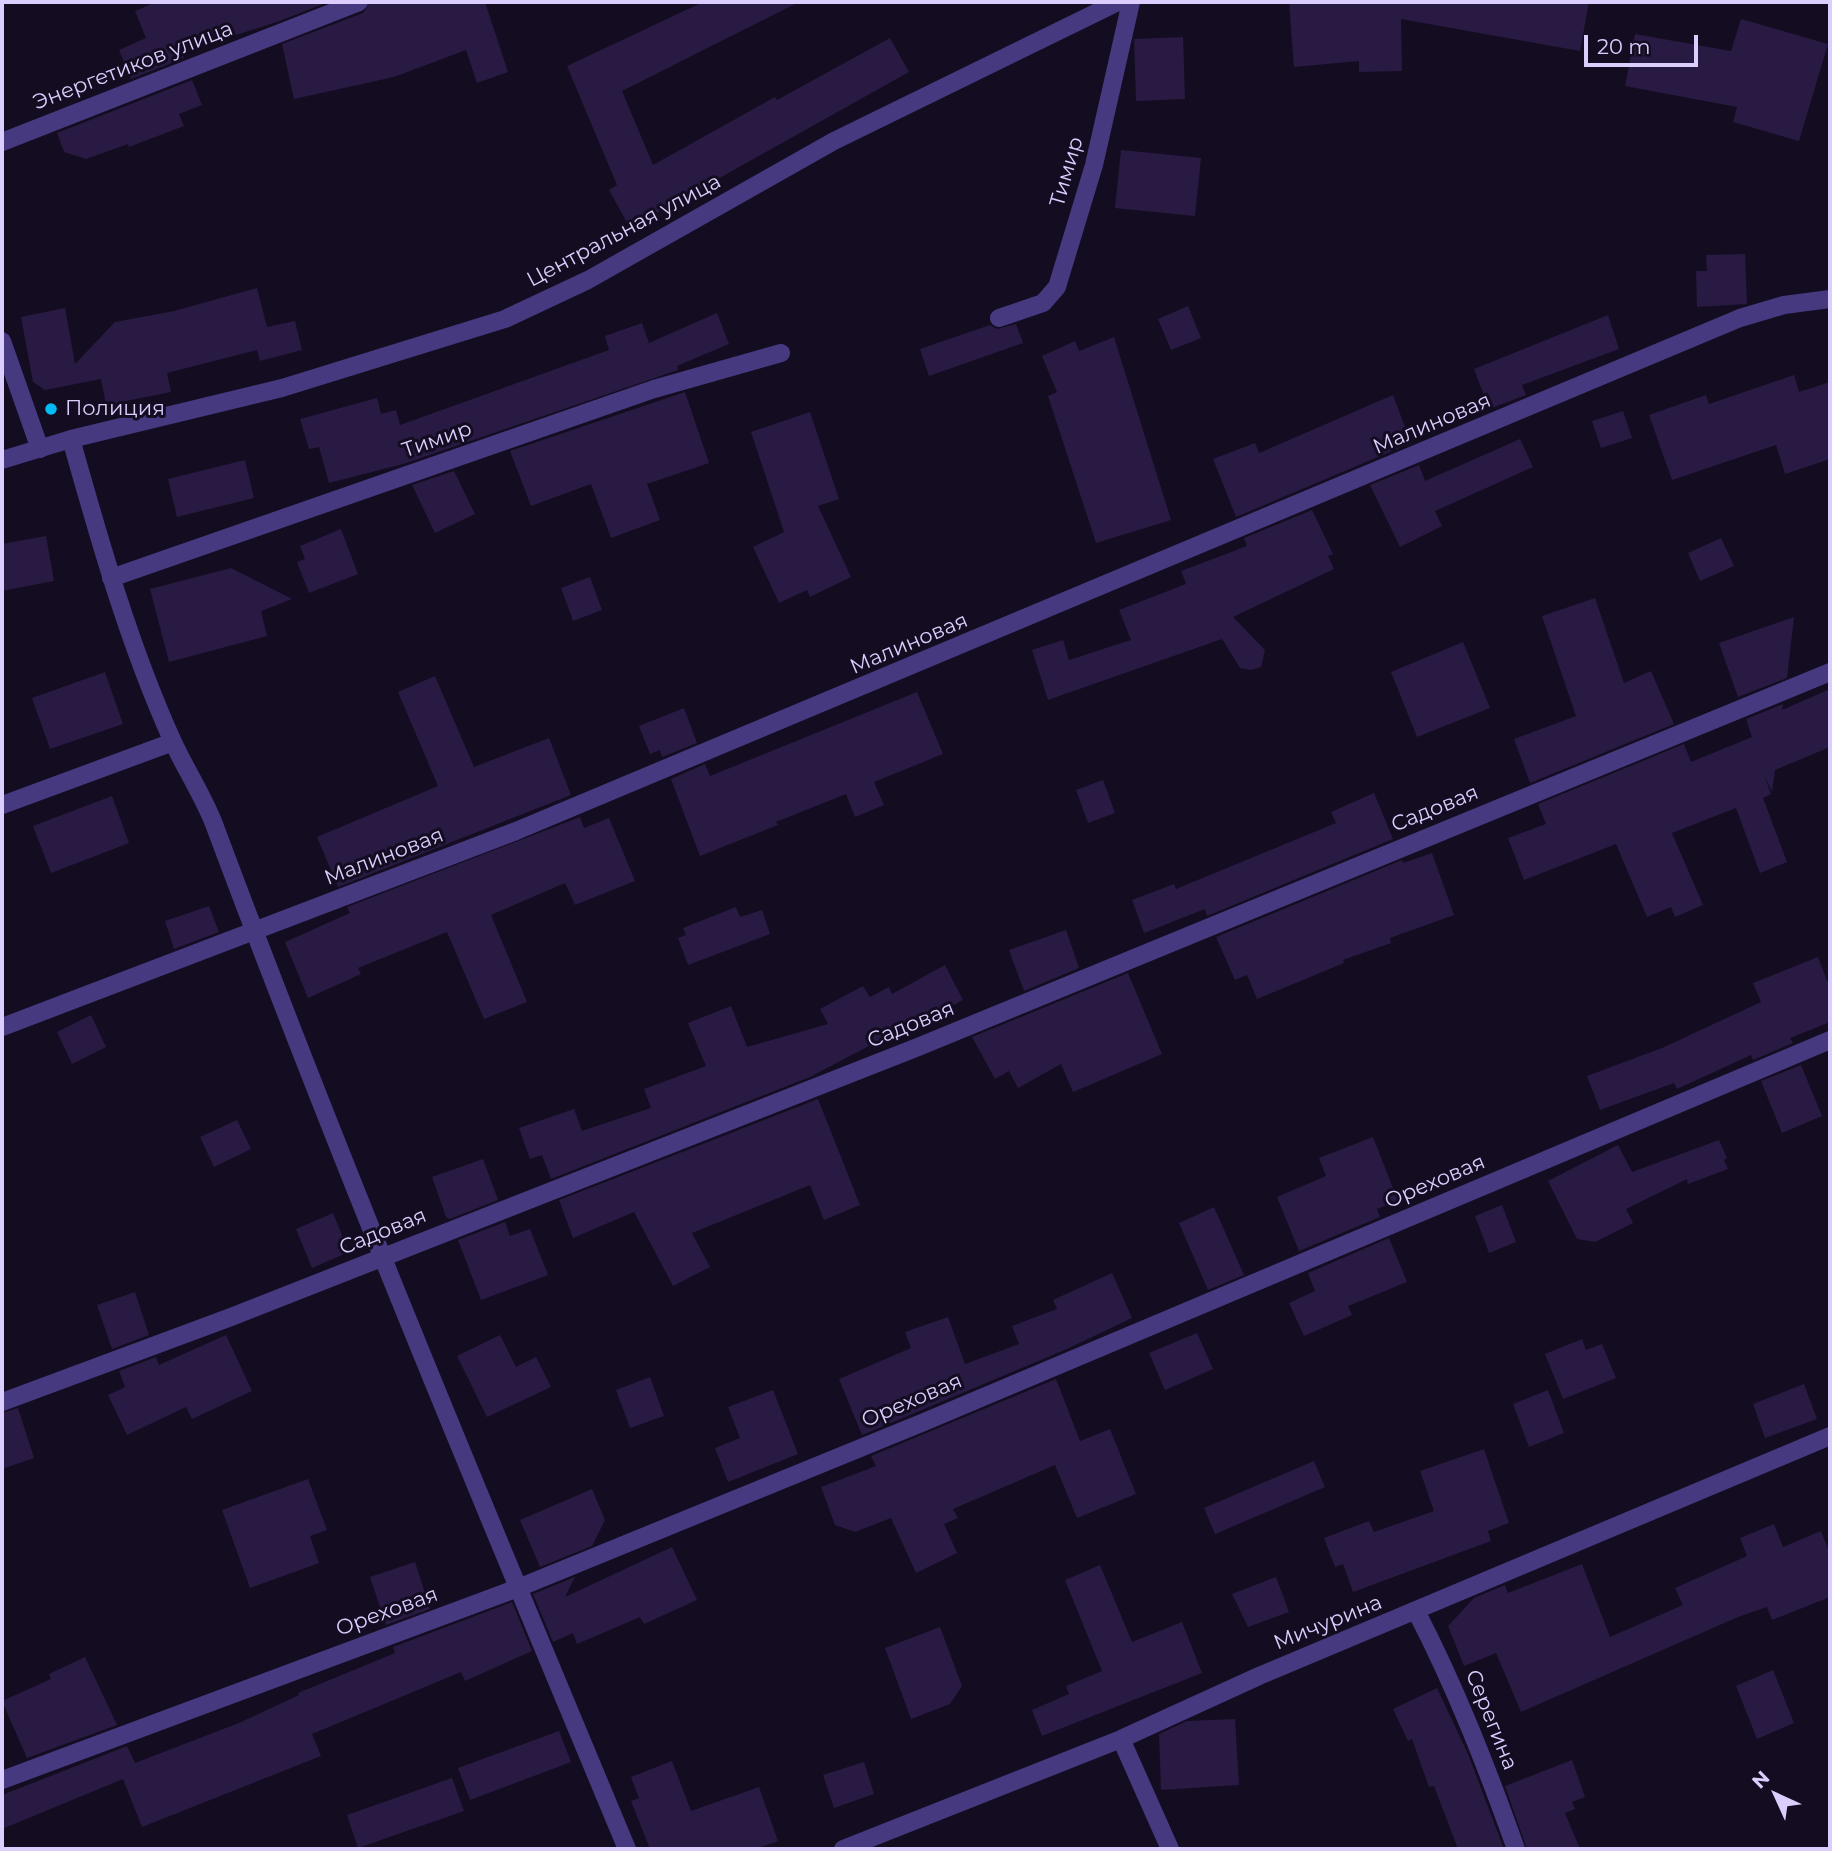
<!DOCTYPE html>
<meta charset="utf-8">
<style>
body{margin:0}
#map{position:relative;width:1832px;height:1851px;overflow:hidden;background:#140d21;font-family:Montserrat,sans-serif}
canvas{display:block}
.frame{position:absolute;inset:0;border:4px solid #dbceff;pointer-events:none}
.north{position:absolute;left:1741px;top:1760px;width:70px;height:70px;-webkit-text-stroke:5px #140d21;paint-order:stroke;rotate:315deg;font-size:19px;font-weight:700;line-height:28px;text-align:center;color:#dbceff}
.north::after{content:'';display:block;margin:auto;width:24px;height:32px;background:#dbceff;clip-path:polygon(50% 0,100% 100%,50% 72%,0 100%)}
.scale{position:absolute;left:1584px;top:35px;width:114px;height:32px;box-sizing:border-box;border:4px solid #dbceff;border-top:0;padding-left:9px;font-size:21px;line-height:24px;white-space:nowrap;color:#dbceff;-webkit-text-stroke:5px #140d21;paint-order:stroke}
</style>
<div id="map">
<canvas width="1832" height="1851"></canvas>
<div class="frame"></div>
<div class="north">N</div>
<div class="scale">20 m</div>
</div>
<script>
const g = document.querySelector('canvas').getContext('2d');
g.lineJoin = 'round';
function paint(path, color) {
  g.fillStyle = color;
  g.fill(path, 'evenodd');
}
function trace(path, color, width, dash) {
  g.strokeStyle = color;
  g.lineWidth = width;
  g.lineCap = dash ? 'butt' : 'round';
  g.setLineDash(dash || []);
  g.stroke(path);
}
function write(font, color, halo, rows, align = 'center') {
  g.font = font + ' Montserrat,sans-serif';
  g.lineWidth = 6;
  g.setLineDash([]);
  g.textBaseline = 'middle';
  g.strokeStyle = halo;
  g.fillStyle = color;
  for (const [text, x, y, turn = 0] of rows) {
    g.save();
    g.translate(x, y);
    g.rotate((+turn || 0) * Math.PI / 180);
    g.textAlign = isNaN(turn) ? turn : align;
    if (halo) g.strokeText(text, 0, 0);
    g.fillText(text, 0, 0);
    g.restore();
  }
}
const building = new Path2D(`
 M 156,2 L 328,2 L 277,22 L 182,52 L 184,58 L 131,79 L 119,50 L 146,38 L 135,11 Z
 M 370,2 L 485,2 L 508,72 L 477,83 L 466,50 L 394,77 L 294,99 L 282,44 L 363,13 Z
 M 703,2 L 799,2 L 622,91 L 653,165 L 775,97 L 777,100 L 890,38 L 909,72 L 630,228 L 609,190 L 617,185 L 567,66 Z
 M 1289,2 L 1589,2 L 1580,51 L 1401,19 L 1402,71 L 1359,72 L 1359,61 L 1294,67 Z
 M 1741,19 L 1828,44 L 1799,141 L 1733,122 L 1737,107 L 1625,86 L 1635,34 L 1731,51 Z
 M 1183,37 L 1185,99 L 1136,101 L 1134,39 Z
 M 192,80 L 202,105 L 179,114 L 184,126 L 129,147 L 128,144 L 86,159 L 64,152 L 57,133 Z
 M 1121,150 L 1201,158 L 1195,216 L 1115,208 Z
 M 1745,254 L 1747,304 L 1697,307 L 1696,271 L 1707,271 L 1706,255 Z
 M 257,288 L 267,327 L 295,321 L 302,350 L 260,361 L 257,350 L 167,373 L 171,392 L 106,405 L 101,379 L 45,390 L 33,382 L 21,317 L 65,308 L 75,364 L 115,322 L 174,311 Z
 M 1188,306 L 1201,338 L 1171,350 L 1158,319 Z
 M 717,313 L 729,344 L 677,366 L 678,370 L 403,464 L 329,483 L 319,447 L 309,449 L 300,419 L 377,398 L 381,414 L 396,410 L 400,425 L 609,350 L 605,336 L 642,323 L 649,343 Z
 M 1608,315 L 1619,349 L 1522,385 L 1526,395 L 1489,409 L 1474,369 Z
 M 1016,324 L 1023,343 L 929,376 L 920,349 L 990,325 L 997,329 Z
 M 1114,337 L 1171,520 L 1096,543 L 1048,396 L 1057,392 L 1042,356 L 1075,341 L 1079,351 Z
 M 1794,375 L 1799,392 L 1830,382 L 1830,459 L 1785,474 L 1776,445 L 1672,480 L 1649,415 L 1706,395 L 1709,404 Z
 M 685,392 L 709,463 L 647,484 L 660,520 L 611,538 L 591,484 L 531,506 L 510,451 Z
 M 1393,395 L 1411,443 L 1236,517 L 1213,459 L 1255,443 L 1259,453 Z
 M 1623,411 L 1632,438 L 1601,448 L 1592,421 Z
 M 810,412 L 839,499 L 818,506 L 851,577 L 810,597 L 807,590 L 779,603 L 753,547 L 784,532 L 751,432 Z
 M 1520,439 L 1533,467 L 1435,511 L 1442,526 L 1400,547 L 1370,485 L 1419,465 L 1425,481 Z
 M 245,460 L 254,498 L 177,517 L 168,479 Z
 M 454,471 L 475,514 L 435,533 L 412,485 Z
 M 1312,510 L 1333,554 L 1328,556 L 1334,569 L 1233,617 L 1265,650 L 1261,667 L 1251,670 L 1240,668 L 1222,639 L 1048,700 L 1032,650 L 1063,640 L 1069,660 L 1131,640 L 1119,610 L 1186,584 L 1181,571 L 1247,546 L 1244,538 Z
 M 341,529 L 358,574 L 309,593 L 297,562 L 305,559 L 300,546 Z
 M 46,536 L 54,581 L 2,591 L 2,544 Z
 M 1721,538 L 1734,566 L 1700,581 L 1688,553 Z
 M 231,568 L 292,599 L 261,611 L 267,636 L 169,662 L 150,589 Z
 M 590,577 L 602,610 L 573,621 L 561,588 Z
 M 1595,598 L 1624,683 L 1651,671 L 1674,724 L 1530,783 L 1514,739 L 1576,716 L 1542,616 Z
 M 1794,617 L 1787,678 L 1738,697 L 1719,643 Z
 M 1463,642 L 1490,708 L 1417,737 L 1391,672 Z
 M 105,672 L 123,724 L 50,749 L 32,698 Z
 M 435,676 L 474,767 L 549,738 L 571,795 L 338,887 L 317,837 L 438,786 L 398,692 Z
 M 1830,689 L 1830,747 L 1775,770 L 1772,792 L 1764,775 L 1771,794 L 1763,798 L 1787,862 L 1760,873 L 1736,808 L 1672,833 L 1703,905 L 1675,917 L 1671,907 L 1647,917 L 1616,844 L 1524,880 L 1508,838 L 1546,824 L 1538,804 L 1684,744 L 1691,762 L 1752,737 L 1746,719 L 1783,704 L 1782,710 Z
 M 917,692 L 943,754 L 874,782 L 884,805 L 855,817 L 846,794 L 776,822 L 778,825 L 700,856 L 671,779 L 705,764 L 710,776 Z
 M 684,708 L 697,743 L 662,757 L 660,750 L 650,754 L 639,726 Z
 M 1103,780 L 1115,813 L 1088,823 L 1076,790 Z
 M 1374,793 L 1393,839 L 1207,916 L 1205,909 L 1144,933 L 1132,900 L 1174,884 L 1176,889 L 1336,823 L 1331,812 Z
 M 112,796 L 129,843 L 51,873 L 33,826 Z
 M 580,817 L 584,828 L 609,818 L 635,881 L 575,905 L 565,883 L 491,915 L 527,1002 L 484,1019 L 447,932 L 358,968 L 361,974 L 308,998 L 285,942 L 350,913 L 347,907 Z
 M 1432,853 L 1454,915 L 1390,938 L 1391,943 L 1343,960 L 1344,963 L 1257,999 L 1247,975 L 1235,980 L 1216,937 L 1402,860 L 1403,863 Z
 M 209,906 L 219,932 L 174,949 L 165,921 Z
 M 736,907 L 740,917 L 762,910 L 770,934 L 688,965 L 678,938 L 686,935 L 683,928 Z
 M 1066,930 L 1079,968 L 1024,991 L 1009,950 Z
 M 1818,957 L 1830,988 L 1830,1022 L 1790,1038 L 1793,1043 L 1753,1060 L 1751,1055 L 1677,1089 L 1674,1083 L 1600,1110 L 1587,1076 L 1662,1048 L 1761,1002 L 1753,983 Z
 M 945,965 L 963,1000 L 924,1021 L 922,1018 L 810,1077 L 551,1179 L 542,1155 L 530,1159 L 519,1128 L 574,1109 L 582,1131 L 651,1108 L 644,1089 L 706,1066 L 688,1023 L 731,1006 L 747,1047 L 828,1024 L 820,1009 L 863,986 L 870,997 L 889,987 L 892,994 Z
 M 1128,973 L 1162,1054 L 1073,1092 L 1061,1064 L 1018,1088 L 1009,1071 L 995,1079 L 972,1037 Z
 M 91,1015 L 106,1047 L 72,1064 L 57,1032 Z
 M 1801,1065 L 1822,1116 L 1782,1133 L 1761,1081 Z
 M 818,1099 L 860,1205 L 824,1220 L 810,1185 L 692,1233 L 710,1267 L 673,1286 L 634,1212 L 573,1238 L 559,1200 Z
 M 237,1120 L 251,1149 L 214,1167 L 200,1137 Z
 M 1373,1137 L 1398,1201 L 1377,1209 L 1380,1217 L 1299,1251 L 1277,1197 L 1326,1176 L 1319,1158 Z
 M 1719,1140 L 1727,1158 L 1724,1160 L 1728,1169 L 1688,1184 L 1687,1179 L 1626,1209 L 1633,1223 L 1595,1242 L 1577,1239 L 1548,1181 L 1618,1145 L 1632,1172 Z
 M 483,1159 L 498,1200 L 450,1219 L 446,1217 L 432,1177 Z
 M 1502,1205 L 1516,1242 L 1489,1253 L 1475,1216 Z
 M 1214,1207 L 1244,1275 L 1208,1290 L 1179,1223 Z
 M 333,1213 L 349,1252 L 312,1268 L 296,1229 Z
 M 505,1222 L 510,1236 L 530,1229 L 548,1275 L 481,1300 L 458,1240 Z
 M 1389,1238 L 1407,1282 L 1348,1306 L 1352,1315 L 1304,1336 L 1289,1303 L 1315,1291 L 1308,1273 Z
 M 1112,1273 L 1132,1318 L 1067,1349 L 862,1435 L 839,1379 L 911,1348 L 905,1332 L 948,1317 L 965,1364 L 1019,1344 L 1012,1326 L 1057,1309 L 1053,1300 Z
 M 135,1292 L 149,1335 L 112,1349 L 97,1305 Z
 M 1197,1333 L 1213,1369 L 1165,1390 L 1149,1353 Z
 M 226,1335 L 252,1391 L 192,1419 L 186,1407 L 127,1435 L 108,1395 L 125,1387 L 119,1371 L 156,1357 L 159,1365 Z
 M 500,1335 L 516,1367 L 536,1357 L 551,1387 L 487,1417 L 457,1356 Z
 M 1582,1339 L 1586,1350 L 1602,1344 L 1616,1378 L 1563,1399 L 1545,1354 Z
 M 650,1377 L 664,1416 L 630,1428 L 616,1390 Z
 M 1056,1379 L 1080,1441 L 1110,1429 L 1136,1494 L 1077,1518 L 1055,1465 L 953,1509 L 958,1518 L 944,1524 L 957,1553 L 916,1573 L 891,1518 L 855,1532 L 835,1525 L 821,1487 L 876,1466 L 871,1456 Z
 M 1804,1384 L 1817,1419 L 1765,1438 L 1753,1404 Z
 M 773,1390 L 798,1454 L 728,1482 L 715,1448 L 740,1438 L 728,1407 Z
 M 1548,1390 L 1564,1433 L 1529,1447 L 1513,1404 Z
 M 18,1408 L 34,1458 L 2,1469 L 2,1413 Z
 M 1484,1449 L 1509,1523 L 1488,1531 L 1491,1541 L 1353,1592 L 1343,1564 L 1335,1567 L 1324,1538 L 1369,1521 L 1374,1532 L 1434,1511 L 1420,1471 Z
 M 1314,1461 L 1325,1487 L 1215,1534 L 1204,1508 Z
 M 308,1479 L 327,1530 L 310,1536 L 319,1563 L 250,1588 L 222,1510 Z
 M 592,1489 L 605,1520 L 592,1546 L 540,1567 L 520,1520 Z
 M 1774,1524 L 1783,1547 L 1821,1531 L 1830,1554 L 1830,1597 L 1772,1620 L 1767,1607 L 1738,1617 L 1521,1712 L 1496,1653 L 1464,1666 L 1448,1626 L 1474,1598 L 1505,1585 L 1508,1593 L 1582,1564 L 1610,1637 L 1683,1605 L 1675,1588 L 1747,1556 L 1740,1538 Z
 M 672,1547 L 697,1600 L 644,1624 L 640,1617 L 577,1644 L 573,1633 L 553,1642 L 533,1594 L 575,1577 L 565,1597 Z
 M 415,1562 L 430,1609 L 386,1625 L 370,1577 Z
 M 1100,1565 L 1132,1642 L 1182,1622 L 1202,1673 L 1042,1736 L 1032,1710 L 1069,1694 L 1066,1686 L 1102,1671 L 1065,1580 Z
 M 1276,1577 L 1289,1612 L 1248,1627 L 1232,1594 Z
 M 512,1602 L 532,1651 L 465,1681 L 461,1672 L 312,1734 L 321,1756 L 142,1827 L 123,1779 L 2,1829 L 2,1795 L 127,1746 L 135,1763 L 239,1723 L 299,1695 L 298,1693 L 395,1653 L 393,1647 Z
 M 940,1627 L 962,1686 L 950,1704 L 911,1719 L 885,1648 Z
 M 85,1657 L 117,1725 L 27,1758 L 2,1701 L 51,1679 L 49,1674 Z
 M 1773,1670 L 1794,1723 L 1757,1739 L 1736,1686 Z
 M 1437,1688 L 1468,1754 L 1504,1849 L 1458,1849 L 1434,1786 L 1429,1787 L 1412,1739 L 1408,1741 L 1393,1709 Z
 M 1235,1719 L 1239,1785 L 1161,1790 L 1159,1734 L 1187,1721 Z
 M 559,1731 L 571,1762 L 470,1800 L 458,1768 Z
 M 1572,1760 L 1585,1797 L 1572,1802 L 1575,1809 L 1565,1813 L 1580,1849 L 1527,1849 L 1505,1786 Z
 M 672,1761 L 691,1811 L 759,1787 L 778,1841 L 755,1849 L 650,1849 L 631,1801 L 639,1798 L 631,1777 Z
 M 864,1762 L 874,1794 L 834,1808 L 823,1775 Z
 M 452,1778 L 464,1811 L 358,1848 L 347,1815 Z`);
const minor = new Path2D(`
 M 2,142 L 359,2
 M 999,318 L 1043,303 L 1057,287 L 1094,165 L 1131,2
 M 2,341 L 40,449
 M 71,439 C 100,542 129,645 173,742 C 186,770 203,796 214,824 C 343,1170 485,1509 627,1849
 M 2,460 L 71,439 L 282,388 L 505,319 L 588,280 L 834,141 L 1118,2
 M 111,578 L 654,389 L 781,353
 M 2,805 L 173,742
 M 2,1027 L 516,831 L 1740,318 L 1784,305 L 1830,299
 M 2,1402 L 231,1317 L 918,1047 L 1830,672
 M 1416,1611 C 1456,1688 1487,1768 1516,1849
 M 1121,1739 L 1170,1849
 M 2,1780 L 518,1588 L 924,1422 L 1830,1040
 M 843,1849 L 1121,1739 L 1259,1676 L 1830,1436`);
const markers = [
 [51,409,7,"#02bbf7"]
];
const streetNames = [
 ["Энергетиков улица",133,66,-21],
 ["Тимир",1067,172,-74],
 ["Центральная улица",624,231,-28],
 ["Малиновая",1432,424,-23],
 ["Тимир",437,440,-19],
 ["Малиновая",909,644,-23],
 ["Садовая",1435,809,-22],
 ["Малиновая",384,857,-21],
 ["Садовая",911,1025,-22],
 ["Ореховая",1435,1182,-23],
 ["Садовая",383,1232,-22],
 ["Ореховая",912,1401,-23],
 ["Ореховая",387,1612,-20],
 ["Мичурина",1328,1623,-22],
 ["Серегина",1491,1720,68]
];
const poiNames = [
 ["Полиция",65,409]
];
paint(building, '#281a42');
trace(minor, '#463980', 18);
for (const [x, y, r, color] of markers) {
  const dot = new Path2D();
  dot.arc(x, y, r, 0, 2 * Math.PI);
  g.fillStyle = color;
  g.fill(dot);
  trace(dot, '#140d21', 2.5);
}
write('21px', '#dbceff', '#140d21', streetNames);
write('21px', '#dbceff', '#140d21', poiNames, 'left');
</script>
